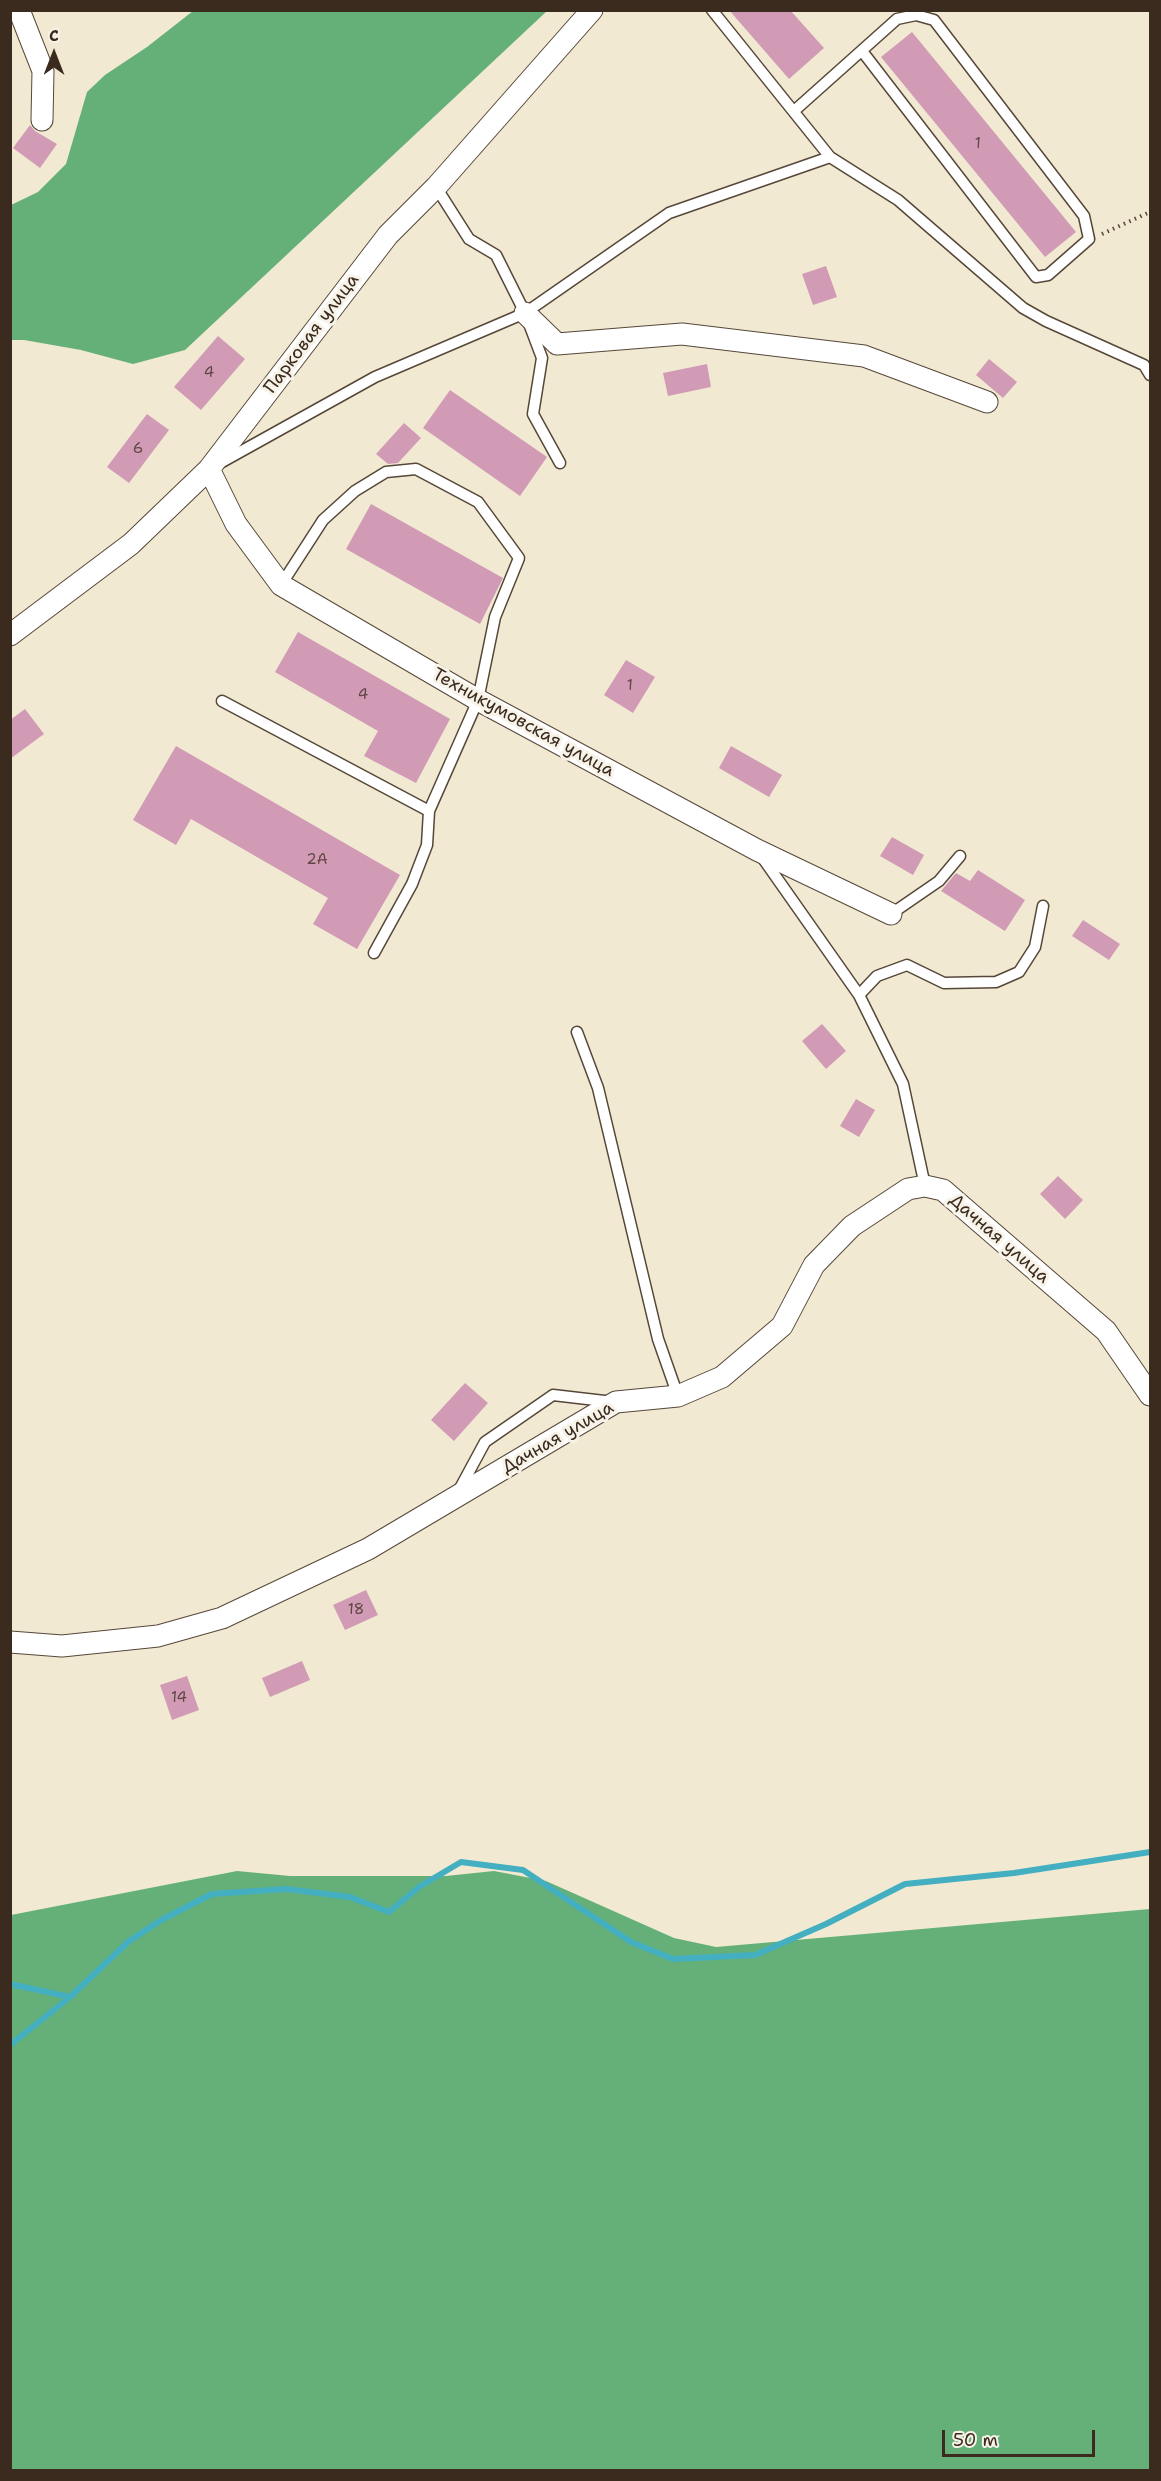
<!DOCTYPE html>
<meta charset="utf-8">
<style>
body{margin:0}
#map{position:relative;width:1161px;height:2481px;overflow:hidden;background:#f1e9d2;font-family:"Shantell Sans",sans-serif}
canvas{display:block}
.frame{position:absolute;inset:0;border:12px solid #3b2a1e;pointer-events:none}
.north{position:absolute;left:24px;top:24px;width:60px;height:60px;-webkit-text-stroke:4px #f7f3e8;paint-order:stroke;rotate:0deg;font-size:16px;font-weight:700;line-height:24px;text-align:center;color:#3b2a1e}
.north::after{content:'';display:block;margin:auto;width:21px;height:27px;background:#3b2a1e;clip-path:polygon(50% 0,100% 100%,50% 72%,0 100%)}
.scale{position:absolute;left:942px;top:2430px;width:153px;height:27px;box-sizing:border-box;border:3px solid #3b2a1e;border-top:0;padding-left:8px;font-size:18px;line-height:21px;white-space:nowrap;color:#3b2a1e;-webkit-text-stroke:4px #f7f3e8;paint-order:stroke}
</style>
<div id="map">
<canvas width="1161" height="2481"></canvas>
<div class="frame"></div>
<div class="north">С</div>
<div class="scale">50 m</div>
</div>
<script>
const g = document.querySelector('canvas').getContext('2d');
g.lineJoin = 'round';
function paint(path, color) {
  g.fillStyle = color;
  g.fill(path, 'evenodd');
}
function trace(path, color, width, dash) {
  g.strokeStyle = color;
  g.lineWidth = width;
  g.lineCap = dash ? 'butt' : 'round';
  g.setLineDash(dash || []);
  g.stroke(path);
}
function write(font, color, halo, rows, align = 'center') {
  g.font = font + ' "Shantell Sans",sans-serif';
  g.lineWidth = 6;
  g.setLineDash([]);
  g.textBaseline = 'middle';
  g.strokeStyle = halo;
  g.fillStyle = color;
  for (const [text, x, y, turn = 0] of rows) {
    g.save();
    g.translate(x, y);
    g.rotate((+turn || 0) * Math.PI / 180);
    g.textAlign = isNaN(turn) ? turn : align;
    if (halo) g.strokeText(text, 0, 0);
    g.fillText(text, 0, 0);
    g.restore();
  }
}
const forest = new Path2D(`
 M 193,11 L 547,11 L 185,350 L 133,364 L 81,350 L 24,340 L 11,340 L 11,205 L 38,192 L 66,164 L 87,92 L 105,75 L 147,47 Z
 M 237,1871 L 290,1876 L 446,1876 L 494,1871 L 546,1881 L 674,1938 L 716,1947 L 1150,1909 L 1150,2470 L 11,2470 L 11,1915 Z`);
const stream = new Path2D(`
 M 10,1984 L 70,1997 L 129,1941 L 163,1919 L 212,1894 L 286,1889 L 350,1897 L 389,1912 L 419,1887 L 461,1862 L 523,1870 L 631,1942 L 673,1959 L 755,1955 L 826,1924 L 905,1884 L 1014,1873 L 1150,1852
 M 10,2045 L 70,1997`);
const building = new Path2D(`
 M 729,10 L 790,10 L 824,48 L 789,79 Z
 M 912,32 L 1076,232 L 1045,257 L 881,57 Z
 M 30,125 L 35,131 L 57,144 L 40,168 L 13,148 Z
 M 826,266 L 837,297 L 813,305 L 802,274 Z
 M 218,336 L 245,359 L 201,410 L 174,387 Z
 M 989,359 L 1017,382 L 1003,398 L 976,375 Z
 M 707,364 L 711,387 L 668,396 L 663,373 Z
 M 450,390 L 547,457 L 520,496 L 423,428 Z
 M 147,414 L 169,430 L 129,483 L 107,467 Z
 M 404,423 L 421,438 L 398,463 L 388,464 L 376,454 Z
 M 371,504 L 503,578 L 480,624 L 346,549 Z
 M 298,632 L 450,719 L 416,783 L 364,756 L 378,731 L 275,672 Z
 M 626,660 L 655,677 L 633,713 L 604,695 Z
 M 25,709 L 44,734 L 10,759 L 10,720 Z
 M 176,746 L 400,875 L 357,949 L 313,924 L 328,898 L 191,819 L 176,845 L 133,820 Z
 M 731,746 L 782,775 L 769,797 L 719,768 Z
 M 892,837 L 924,855 L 913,875 L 880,856 Z
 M 978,870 L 1025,900 L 1005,931 L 941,891 L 956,873 L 970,881 Z
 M 1083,920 L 1120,944 L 1109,960 L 1072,936 Z
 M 822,1024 L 846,1051 L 826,1069 L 802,1041 Z
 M 856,1099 L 875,1110 L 859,1137 L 840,1126 Z
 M 1058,1176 L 1083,1200 L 1065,1219 L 1040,1194 Z
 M 465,1383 L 488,1403 L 454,1441 L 431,1420 Z
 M 366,1590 L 378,1615 L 345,1630 L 333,1605 Z
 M 302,1661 L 310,1680 L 270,1697 L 262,1678 Z
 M 187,1676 L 199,1710 L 172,1720 L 160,1685 Z`);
const path = new Path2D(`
 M 1102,234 L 1150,212`);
const service = new Path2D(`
 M 712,10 L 830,157 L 898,200 L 1023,308 L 1046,321 L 1144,365 L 1150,375
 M 794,111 L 897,19 L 916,15 L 934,20 L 1084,216 L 1089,239 L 1048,275 L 1036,277 L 862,51
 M 436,187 L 469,239 L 496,255 L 525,313 L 542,358 L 533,414 L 560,463
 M 222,462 L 375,377 L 525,313 L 669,213 L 830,157
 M 281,585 L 323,520 L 355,491 L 386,472 L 416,469 L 478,502 L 519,558 L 495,617 L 478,700 L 429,811 L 427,845 L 412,884 L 374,953
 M 222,701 L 429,811
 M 762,857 L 859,995 L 903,1084 L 925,1186
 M 891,914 L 939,881 L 960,856
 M 859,995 L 877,976 L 907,965 L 944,983 L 996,982 L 1019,972 L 1035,947 L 1043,906
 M 577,1032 L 598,1088 L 658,1339 L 678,1396
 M 458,1492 L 485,1442 L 553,1395 L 613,1402`);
const minor = new Path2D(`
 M 19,10 L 43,71 L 42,120
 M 525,313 L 557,344 L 682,334 L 864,356 L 987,402
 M 209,469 L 236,524 L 281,585 L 478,700 L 757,850 L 891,914
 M 10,635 L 131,544 L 209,469 L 388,235 L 436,187 L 592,10
 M 10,1642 L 62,1646 L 158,1636 L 222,1618 L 368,1549 L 616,1402 L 678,1396 L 722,1377 L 782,1326 L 814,1265 L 852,1226 L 908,1189 L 925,1186 L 943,1190 L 1106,1331 L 1150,1395`);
const numberNames = [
 ["1",978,144],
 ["4",209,373],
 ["6",138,449],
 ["1",630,686],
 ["4",363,695],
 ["2А",317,860],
 ["18",356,1610],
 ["14",179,1698]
];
const streetNames = [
 ["Парковая улица",312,334,-53],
 ["Техникумовская улица",523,723,29],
 ["Дачная улица",999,1239,41],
 ["Дачная улица",558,1438,-30]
];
paint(forest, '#65b078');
trace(stream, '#43afc1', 6);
paint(building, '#d19bb5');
trace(service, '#564739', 13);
trace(minor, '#564739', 23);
trace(path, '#564739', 4, [1.5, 4.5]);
trace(service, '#fff', 10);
trace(minor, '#fff', 21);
write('15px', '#604644', null, numberNames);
write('18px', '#3b2a1e', '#f7f3e8', streetNames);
</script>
